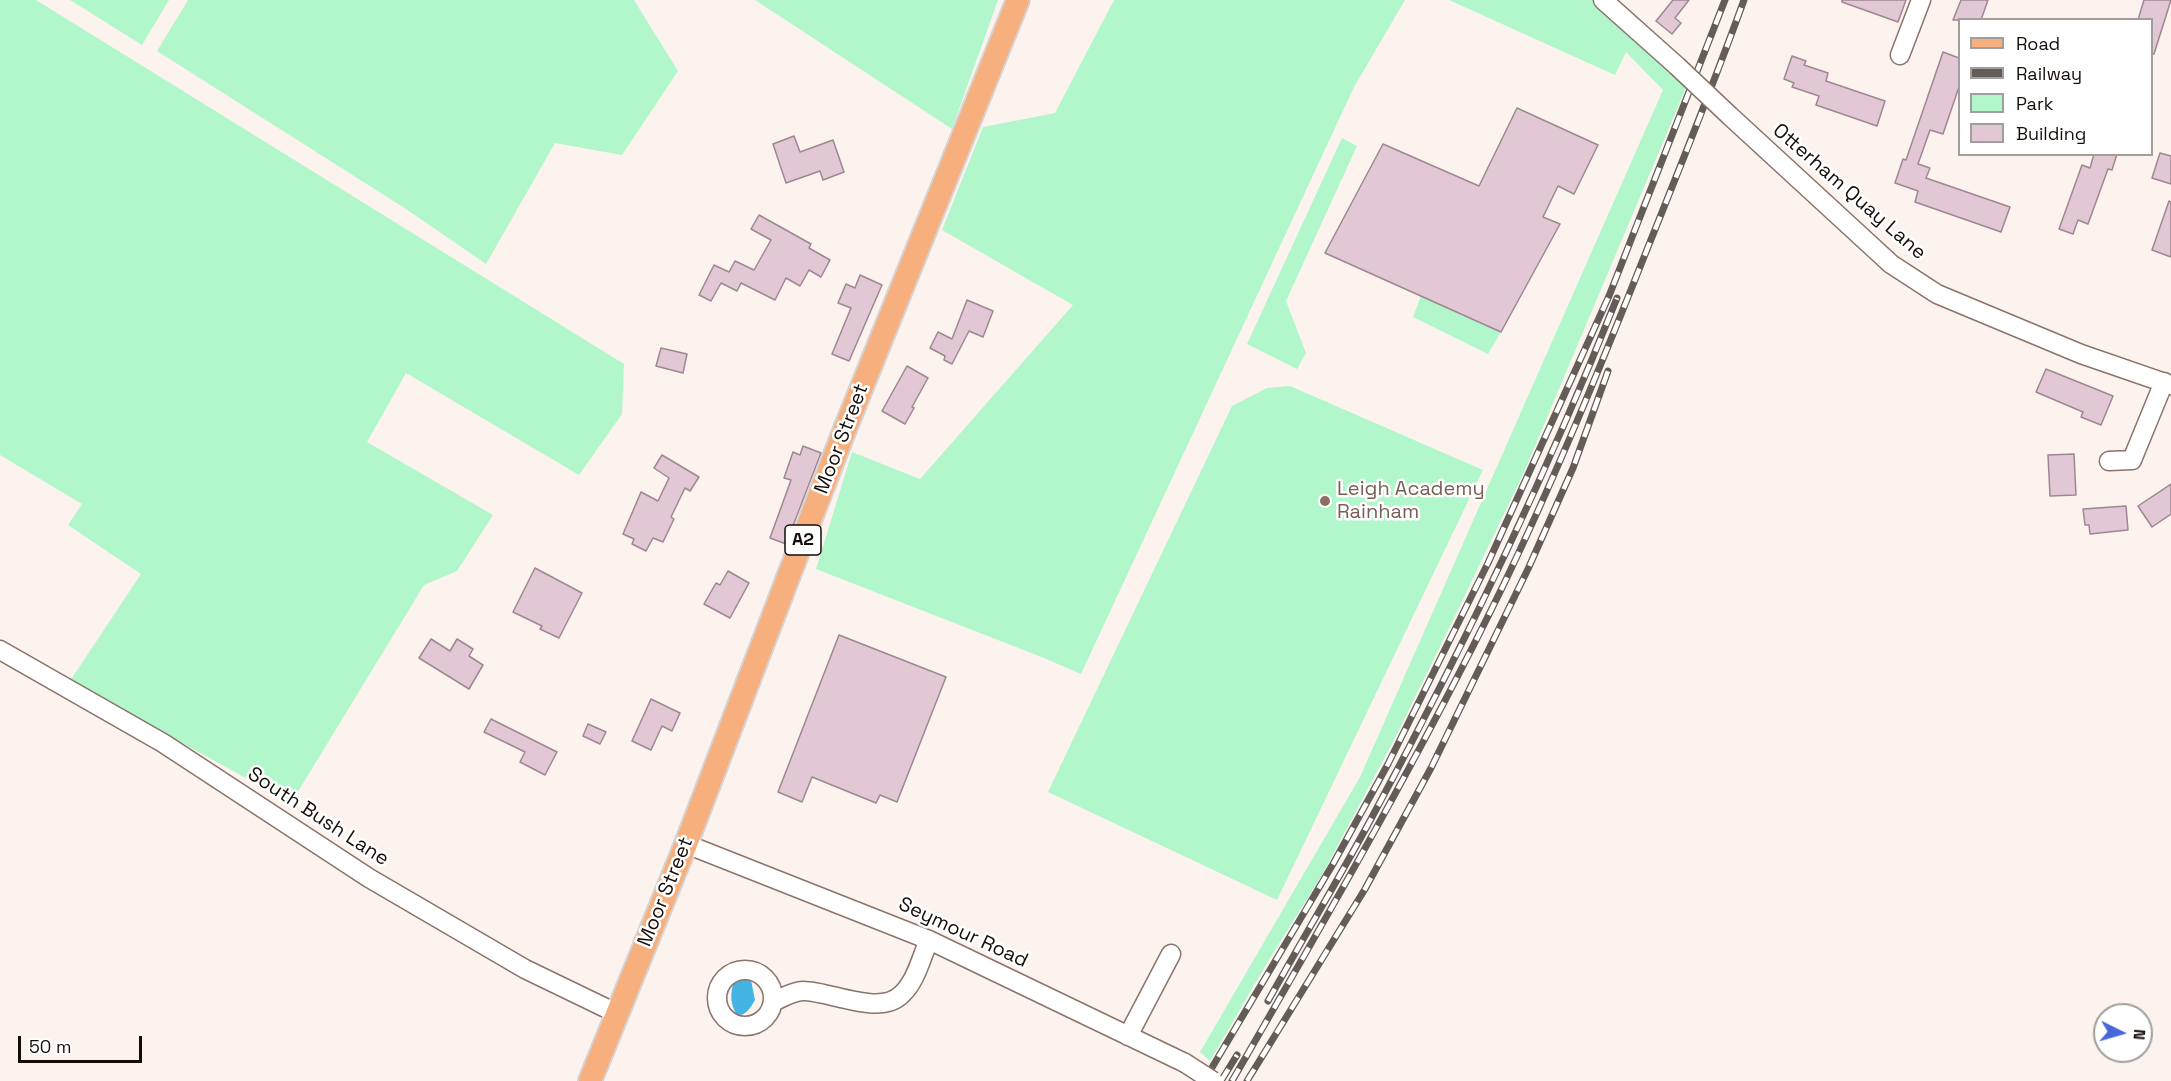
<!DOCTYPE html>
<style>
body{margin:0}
#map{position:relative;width:2171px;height:1081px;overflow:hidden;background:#fdf3ee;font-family:"Space Grotesk",sans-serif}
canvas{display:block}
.legend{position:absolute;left:1958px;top:18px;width:195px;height:138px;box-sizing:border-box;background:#fff;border:2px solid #a19e9d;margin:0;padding:8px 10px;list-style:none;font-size:18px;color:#150d09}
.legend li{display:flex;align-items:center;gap:12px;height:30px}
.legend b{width:30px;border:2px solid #a19e9d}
.north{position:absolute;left:2093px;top:1003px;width:60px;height:60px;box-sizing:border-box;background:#fff;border:2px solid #a19e9d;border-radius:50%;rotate:95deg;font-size:16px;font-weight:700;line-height:24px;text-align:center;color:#150d09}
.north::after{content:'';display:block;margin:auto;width:21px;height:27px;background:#4766d9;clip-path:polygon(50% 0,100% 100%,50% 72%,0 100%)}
.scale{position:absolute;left:18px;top:1036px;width:124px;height:27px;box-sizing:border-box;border:3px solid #150d09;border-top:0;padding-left:8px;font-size:18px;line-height:21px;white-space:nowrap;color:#150d09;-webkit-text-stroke:4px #fff;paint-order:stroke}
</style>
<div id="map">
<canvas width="2171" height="1081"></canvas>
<ul class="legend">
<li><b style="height:8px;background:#f7b07d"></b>Road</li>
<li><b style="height:8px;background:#645c57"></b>Railway</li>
<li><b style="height:16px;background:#b2f6cc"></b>Park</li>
<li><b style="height:16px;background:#e1c8d4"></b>Building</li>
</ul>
<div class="north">N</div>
<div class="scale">50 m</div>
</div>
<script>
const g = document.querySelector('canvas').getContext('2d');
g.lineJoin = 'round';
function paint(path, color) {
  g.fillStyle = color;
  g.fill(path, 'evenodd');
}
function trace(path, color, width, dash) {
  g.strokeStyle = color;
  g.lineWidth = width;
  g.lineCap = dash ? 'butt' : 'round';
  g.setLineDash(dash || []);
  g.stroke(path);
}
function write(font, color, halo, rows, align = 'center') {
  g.font = font + ' "Space Grotesk",sans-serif';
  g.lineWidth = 5;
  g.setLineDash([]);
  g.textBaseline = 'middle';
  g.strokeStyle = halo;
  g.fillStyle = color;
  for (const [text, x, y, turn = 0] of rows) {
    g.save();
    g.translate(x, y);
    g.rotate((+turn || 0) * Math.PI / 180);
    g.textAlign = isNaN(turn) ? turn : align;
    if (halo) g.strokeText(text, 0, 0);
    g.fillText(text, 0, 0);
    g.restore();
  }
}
const green = new Path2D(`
 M 0,0 L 36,0 L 624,364 L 622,414 L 579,475 L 406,373 L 367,442 L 493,515 L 457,571 L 424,585 L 291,803 L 70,681 L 141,574 L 68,525 L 82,504 L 0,455 Z
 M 70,0 L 169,0 L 142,45 Z
 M 188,0 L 634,0 L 678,71 L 622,155 L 555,143 L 486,264 L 406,209 L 157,51 Z
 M 755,0 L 998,0 L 952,129 Z
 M 1114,0 L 1405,0 L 1354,87 L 1081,674 L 1044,658 L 816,569 L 852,452 L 920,479 L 1073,305 L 942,230 L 983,127 L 1055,113 Z
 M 1449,0 L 1592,0 L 1688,83 L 1524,472 L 1457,612 L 1396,736 L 1322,875 L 1270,958 L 1210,1061 L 1200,1052 L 1360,777 L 1663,90 L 1626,52 L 1615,75 Z
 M 1342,138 L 1357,146 L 1286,301 L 1306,353 L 1297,369 L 1247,344 Z
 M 1421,296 L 1501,332 L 1488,354 L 1413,317 Z
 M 1290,386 L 1483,470 L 1277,900 L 1048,792 L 1232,406 L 1267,388 Z`);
const water = new Path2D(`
 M 742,976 L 751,980 L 755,1000 C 751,1007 746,1016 737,1015 C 730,1004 730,994 734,981 Z`);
const building = new Path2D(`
 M 1673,0 L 1689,0 L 1675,18 L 1681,23 L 1672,34 L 1656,21 Z
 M 1842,0 L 1906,0 L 1898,22 L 1842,2 Z
 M 1961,0 L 1988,0 L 1981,20 L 1953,20 Z
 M 2144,0 L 2171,0 L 2154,54 L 2151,54 L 2151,20 L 2138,20 Z
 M 1943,52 L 1959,58 L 1959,87 L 1943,134 L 1930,130 L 1918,164 L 1930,168 L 1926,178 L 2010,207 L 2001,232 L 1915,202 L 1918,191 L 1895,183 L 1903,159 L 1906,160 Z
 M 1792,56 L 1806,61 L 1804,65 L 1828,73 L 1826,81 L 1885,101 L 1877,126 L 1816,105 L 1819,96 L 1792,87 L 1794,83 L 1784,79 Z
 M 1517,108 L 1598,145 L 1574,194 L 1558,186 L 1543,217 L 1560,224 L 1501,332 L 1325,253 L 1383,144 L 1479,186 Z
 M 794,136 L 800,152 L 833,140 L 844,172 L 823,180 L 820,171 L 786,183 L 773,144 Z
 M 2160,153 L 2171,156 L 2171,184 L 2152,178 Z
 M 2094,154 L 2117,154 L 2112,170 L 2108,169 L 2088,224 L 2078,220 L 2073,234 L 2059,229 L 2082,165 L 2090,168 Z
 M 2169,201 L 2171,202 L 2171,257 L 2152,250 Z
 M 759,215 L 811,244 L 809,248 L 830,260 L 821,277 L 809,270 L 800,286 L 786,278 L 775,300 L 741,283 L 737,291 L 721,283 L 711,301 L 699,295 L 714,265 L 729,272 L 735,261 L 754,270 L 771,240 L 751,229 Z
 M 860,275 L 882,285 L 849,361 L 832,354 L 851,308 L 838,303 L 846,284 L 855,288 Z
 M 967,300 L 993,311 L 983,337 L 969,331 L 952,364 L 944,360 L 945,356 L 930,348 L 938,332 L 952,339 Z
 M 661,348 L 687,354 L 683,373 L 656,366 Z
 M 907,366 L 928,378 L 912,407 L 914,408 L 905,424 L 882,411 Z
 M 2046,369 L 2113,396 L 2101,425 L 2081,417 L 2083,412 L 2036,392 Z
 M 803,446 L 821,453 L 786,544 L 770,538 L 791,480 L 784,478 L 793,452 L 800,455 Z
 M 2074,454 L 2076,495 L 2050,496 L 2048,455 Z
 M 662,455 L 699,477 L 690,491 L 685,488 L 671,517 L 674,519 L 663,542 L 653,538 L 646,551 L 632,544 L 634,539 L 623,534 L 641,492 L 658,501 L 669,478 L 654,468 Z
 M 2171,484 L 2171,514 L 2152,527 L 2138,506 Z
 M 2126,506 L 2128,530 L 2090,534 L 2089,525 L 2085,525 L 2083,509 Z
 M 535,568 L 582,593 L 559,638 L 540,629 L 542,626 L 513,612 Z
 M 728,571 L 749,583 L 730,618 L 704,604 L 716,583 L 720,585 Z
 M 839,635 L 946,677 L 897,802 L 880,795 L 876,803 L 812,777 L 802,802 L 778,792 Z
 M 431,639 L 450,651 L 457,639 L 473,649 L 469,656 L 483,665 L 469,689 L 419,658 Z
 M 651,699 L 680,713 L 672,731 L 662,726 L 651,750 L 632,741 Z
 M 491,719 L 557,752 L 545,775 L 520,762 L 525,752 L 484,732 Z
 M 588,724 L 606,732 L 600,744 L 583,736 Z`);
const minor = new Path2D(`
 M 1603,0 L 1677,66
 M 1900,55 L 1921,0
 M 1730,116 L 1891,264 L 1937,294 L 2081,354 L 2171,385
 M 2109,461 L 2132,460 L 2164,382
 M 0,650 L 163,743 L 369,878 L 525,969 L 616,1013
 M 686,844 L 929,940 L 1185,1063
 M717 998a28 28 0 1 1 56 0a28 28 0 1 1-56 0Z
 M 773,1002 C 782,998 793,991 803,991 C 831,991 880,1017 902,994 C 916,981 921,958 929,940
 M 1128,1036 L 1171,954`);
const major = new Path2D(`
 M 590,1081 L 686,844 L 845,429 L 1018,0`);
const rail = new Path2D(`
 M 1268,1001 C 1302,940 1338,880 1371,819 C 1462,650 1546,476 1617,298
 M 1204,1081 L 1333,864 L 1388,764 L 1488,563 L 1609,296 L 1725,0
 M 1221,1081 L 1237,1055
 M 1232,1081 C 1325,920 1419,758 1501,590 C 1555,478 1602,363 1648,247 C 1681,165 1714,83 1744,0
 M 1247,1081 L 1365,889 L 1431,768 L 1528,569 L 1573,468 L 1608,371`);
const minorBridge = new Path2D(`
 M 1677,66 L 1730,116
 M 1185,1063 L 1213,1081`);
const markers = [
 [1325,501,6,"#8d6e63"]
];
const shields = [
 [803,540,36]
];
const shieldNames = [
 ["A2",803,540]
];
const streetNames = [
 ["Otterham Quay Lane",1849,192,41],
 ["Moor Street",842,439,-69],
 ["South Bush Lane",318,817,33],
 ["Moor Street",666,892,-68],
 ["Seymour Road",963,933,25]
];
const educationNames = [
 ["Leigh Academy",1337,490],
 ["Rainham",1337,513]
];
paint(green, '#b2f6cc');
paint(water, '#43b4e4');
paint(building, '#e1c8d4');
trace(building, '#9e8792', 1.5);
trace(minor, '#8a746a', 21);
trace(major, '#d5d3d3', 26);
trace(minor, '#fff', 18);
trace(major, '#f7b07d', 22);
trace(rail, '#645c57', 7);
trace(rail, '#fff', 4.5, [14]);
trace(minorBridge, '#8a746a', 21, []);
trace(minorBridge, '#fff', 18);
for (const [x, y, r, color] of markers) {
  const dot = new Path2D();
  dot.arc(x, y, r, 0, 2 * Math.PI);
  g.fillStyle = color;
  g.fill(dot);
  trace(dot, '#fff', 2);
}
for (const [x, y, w] of shields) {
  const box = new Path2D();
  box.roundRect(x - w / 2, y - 15, w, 30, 4.5);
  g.fillStyle = '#fff';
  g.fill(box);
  trace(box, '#150d09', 1.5);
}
write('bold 18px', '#150d09', null, shieldNames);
write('20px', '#150d09', '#fff', streetNames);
write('20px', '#785e54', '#fff', educationNames, 'left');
</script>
